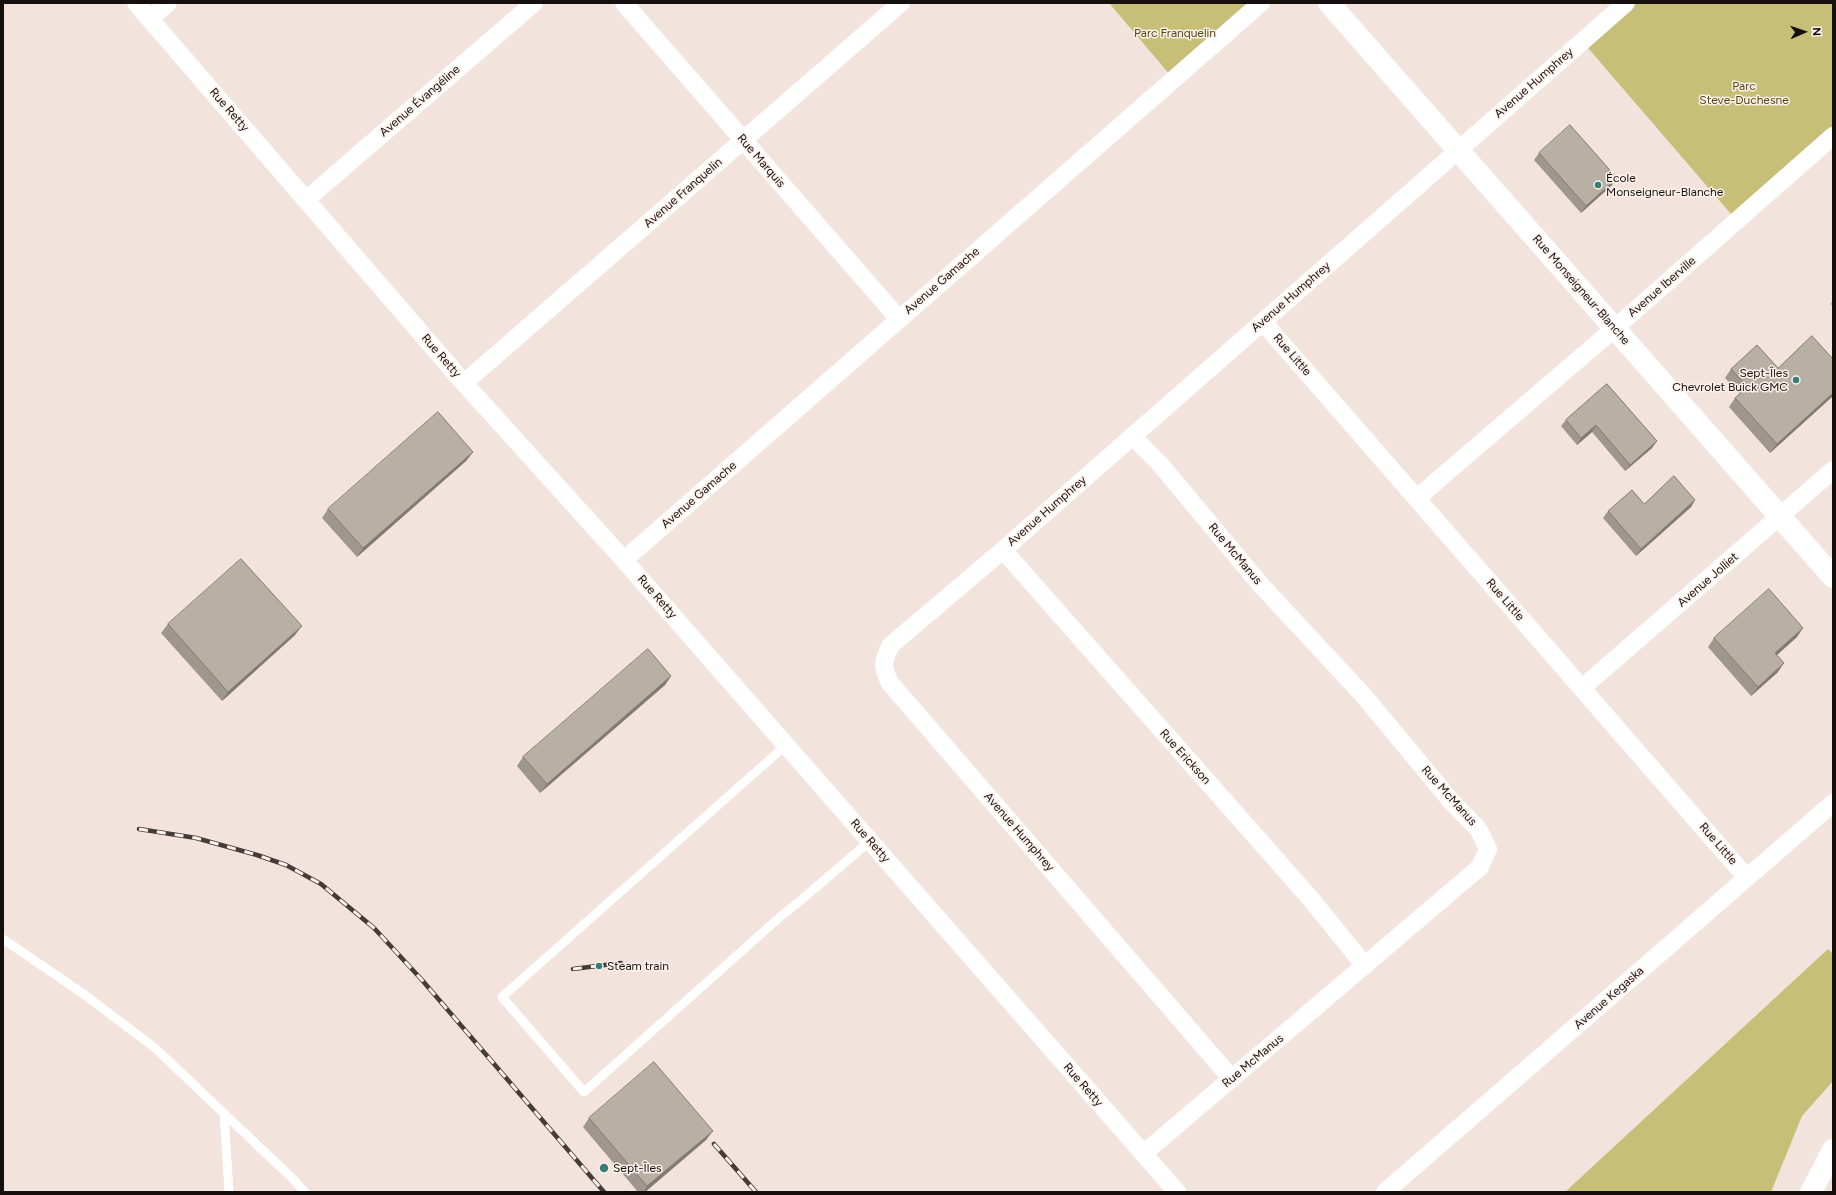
<!DOCTYPE html>
<meta charset="utf-8">
<style>
body{margin:0}
#map{position:relative;width:1836px;height:1195px;overflow:hidden;background:#f2e3dd;font-family:Figtree,sans-serif}
canvas{display:block}
.frame{position:absolute;inset:0;border:4px solid #15100e;pointer-events:none}
.north{position:absolute;left:1784px;top:12px;width:40px;height:40px;-webkit-text-stroke:3px #fdf1ec;paint-order:stroke;rotate:88deg;font-size:11px;font-weight:700;line-height:16px;text-align:center;color:#15100e}
.north::after{content:'';display:block;margin:auto;width:14px;height:18px;background:#15100e;clip-path:polygon(50% 0,100% 100%,50% 72%,0 100%)}
</style>
<div id="map">
<canvas width="1836" height="1195"></canvas>
<div class="frame"></div>
<div class="north">N</div>
</div>
<script>
const g = document.querySelector('canvas').getContext('2d');
g.lineJoin = 'round';
function paint(path, color) {
  g.fillStyle = color;
  g.fill(path, 'evenodd');
}
function trace(path, color, width, dash) {
  g.strokeStyle = color;
  g.lineWidth = width;
  g.lineCap = dash ? 'butt' : 'round';
  g.setLineDash(dash || []);
  g.stroke(path);
}
function write(font, color, halo, rows, align = 'center') {
  g.font = font + ' Figtree,sans-serif';
  g.lineWidth = 3;
  g.setLineDash([]);
  g.textBaseline = 'middle';
  g.strokeStyle = halo;
  g.fillStyle = color;
  for (const [text, x, y, turn = 0] of rows) {
    g.save();
    g.translate(x, y);
    g.rotate((+turn || 0) * Math.PI / 180);
    g.textAlign = isNaN(turn) ? turn : align;
    if (halo) g.strokeText(text, 0, 0);
    g.fillText(text, 0, 0);
    g.restore();
  }
}
const green = new Path2D(`
 M 1109,3 L 1255,3 L 1171,76 Z
 M 1626,3 L 1833,3 L 1833,136 L 1737,221 L 1582,41 Z
 M 1828,949 L 1833,954 L 1833,1081 L 1802,1116 L 1771,1192 L 1565,1192 Z`);
const lane = new Path2D(`
 M 786,745 L 502,997 L 584,1092 L 781,916 L 800,901 L 870,841
 M 3,939 L 85,995 L 155,1048 L 291,1177 L 305,1192
 M 224,1113 L 229,1192`);
const street = new Path2D(`
 M 136,3 L 464,383 L 624,560 L 1177,1192
 M 624,3 L 899,319
 M 150,19 L 168,3
 M 307,199 L 534,3
 M 1263,322 L 1747,878
 M 464,383 L 901,3
 M 1132,436 L 1160,464 L 1260,584 L 1364,696 L 1451,801 L 1479,830 L 1488,849 L 1480,867 L 1143,1154
 M 1417,498 L 1615,328 L 1833,136
 M 1003,550 L 1310,898 L 1365,966
 M 624,560 L 1261,3
 M 1582,688 L 1833,470
 M 1232,1079 L 890,683 C 882,667 882,662 891,645 L 1003,550 L 1626,3
 M 1385,1192 L 1833,803`);
const secondary = new Path2D(`
 M 1329,3 L 1833,577`);
const primary = new Path2D(`
 M 1811,1192 L 1833,1150`);
const rail = new Path2D(`
 M 139,829 L 196,838 L 257,855 L 286,865 L 321,884 L 374,928 L 422,980 L 604,1192
 M 573,969 L 621,963
 M 714,1144 L 756,1192`);
const wall = new Path2D(`
 M 1539,153 L 1612,185 L 1581,213 L 1534,160 Z
 M 1833,300 L 1833,307 L 1831,304 Z
 M 1778,368 L 1833,396 L 1770,453 L 1729,407 L 1735,398 L 1740,394 L 1725,378 L 1731,369 Z
 M 1607,384 L 1657,441 L 1652,448 L 1625,471 L 1592,432 L 1577,445 L 1561,426 L 1566,420 Z
 M 473,452 L 466,461 L 357,557 L 322,518 L 328,509 Z
 M 1695,500 L 1691,507 L 1636,556 L 1603,518 L 1608,511 L 1644,504 Z
 M 168,624 L 295,635 L 222,701 L 161,633 Z
 M 1797,637 L 1777,655 L 1778,672 L 1751,696 L 1708,647 L 1714,638 Z
 M 671,676 L 665,685 L 540,793 L 517,766 L 523,757 Z
 M 589,1118 L 706,1140 L 645,1192 L 638,1192 L 583,1127 Z`);
const shadedWall = new Path2D(`
 M 1617,178 L 1612,185 L 1581,213 L 1586,206 Z
 M 1833,393 L 1833,396 L 1770,453 L 1777,444 Z
 M 1596,425 L 1592,432 L 1577,445 L 1581,438 Z
 M 1657,441 L 1652,448 L 1625,471 L 1630,465 Z
 M 473,452 L 466,461 L 357,557 L 363,548 Z
 M 1695,500 L 1691,507 L 1636,556 L 1641,549 Z
 M 302,626 L 295,635 L 222,701 L 228,692 Z
 M 1803,628 L 1797,637 L 1769,662 L 1775,653 Z
 M 1784,663 L 1778,672 L 1751,696 L 1758,687 Z
 M 671,676 L 665,685 L 540,793 L 547,784 Z
 M 713,1131 L 706,1140 L 645,1192 L 644,1192 L 647,1186 Z`);
const building = new Path2D(`
 M 1570,125 L 1617,178 L 1586,206 L 1539,153 Z
 M 1812,336 L 1833,359 L 1833,393 L 1777,444 L 1735,398 L 1748,387 L 1731,369 L 1757,345 L 1778,368 Z
 M 1607,384 L 1657,441 L 1630,465 L 1596,425 L 1581,438 L 1566,420 Z
 M 438,412 L 473,452 L 363,548 L 328,509 Z
 M 1674,476 L 1695,500 L 1641,549 L 1608,511 L 1632,490 L 1644,504 Z
 M 241,559 L 302,626 L 228,692 L 168,624 Z
 M 1769,589 L 1803,628 L 1775,653 L 1784,663 L 1758,687 L 1714,638 Z
 M 648,649 L 671,676 L 547,784 L 523,757 Z
 M 654,1062 L 713,1131 L 647,1186 L 589,1118 Z`);
const markers = [
 [1598,185,4,"#367d77"],
 [1796,380,4,"#367d77"],
 [599,966,4,"#367d77"],
 [604,1168,5,"#367d77"]
];
const parkNames = [
 ["Parc Franquelin",1175,33],
 ["Parc",1744,86],
 ["Steve-Duchesne",1744,100]
];
const streetNames = [
 ["Avenue Humphrey",1534,83,-41],
 ["Avenue Évangéline",420,101,-41],
 ["Rue Retty",229,110,49],
 ["Rue Marquis",761,161,49],
 ["Avenue Franquelin",683,193,-41],
 ["Avenue Gamache",942,281,-41],
 ["Avenue Iberville",1662,287,-41],
 ["Rue Monseigneur-Blanche",1581,290,49],
 ["Avenue Humphrey",1291,297,-41],
 ["Rue Little",1292,355,49],
 ["Rue Retty",441,356,49],
 ["Avenue Gamache",699,495,-41],
 ["Avenue Humphrey",1047,511,-41],
 ["Rue McManus",1235,554,50],
 ["Avenue Jolliet",1708,580,-41],
 ["Rue Retty",657,597,49],
 ["Rue Little",1505,600,49],
 ["Rue Erickson",1185,757,48],
 ["Rue McManus",1449,796,48],
 ["Avenue Humphrey",1019,832,49],
 ["Rue Retty",870,841,49],
 ["Rue Little",1718,844,49],
 ["Avenue Kegaska",1609,998,-41],
 ["Rue McManus",1253,1061,-40],
 ["Rue Retty",1083,1085,49]
];
const poiNames = [
 ["École",1606,178],
 ["Monseigneur-Blanche",1606,192],
 ["Sept-Îles",1788,373,"right"],
 ["Chevrolet Buick GMC",1788,387,"right"],
 ["Steam train",607,966],
 ["Sept-Îles",613,1168]
];
paint(green, '#c7bf77');
trace(lane, '#fff', 9);
trace(street, '#fff', 18);
trace(secondary, '#fff', 22);
trace(primary, '#fff', 22);
trace(rail, '#433c39', 4.5);
trace(rail, '#fdf1ec', 3, [9]);
paint(wall, '#9f978e');
paint(shadedWall, '#827b74');
paint(building, '#b9b0a5');
trace(building, '#827b74', 1);
for (const [x, y, r, color] of markers) {
  const dot = new Path2D();
  dot.arc(x, y, r, 0, 2 * Math.PI);
  g.fillStyle = color;
  g.fill(dot);
  trace(dot, '#fdf1ec', 1.5);
}
write('12px', '#4f4910', '#fdf1ec', parkNames);
write('12px', '#15100e', '#fdf1ec', streetNames);
write('12px', '#15100e', '#fdf1ec', poiNames, 'left');
</script>
